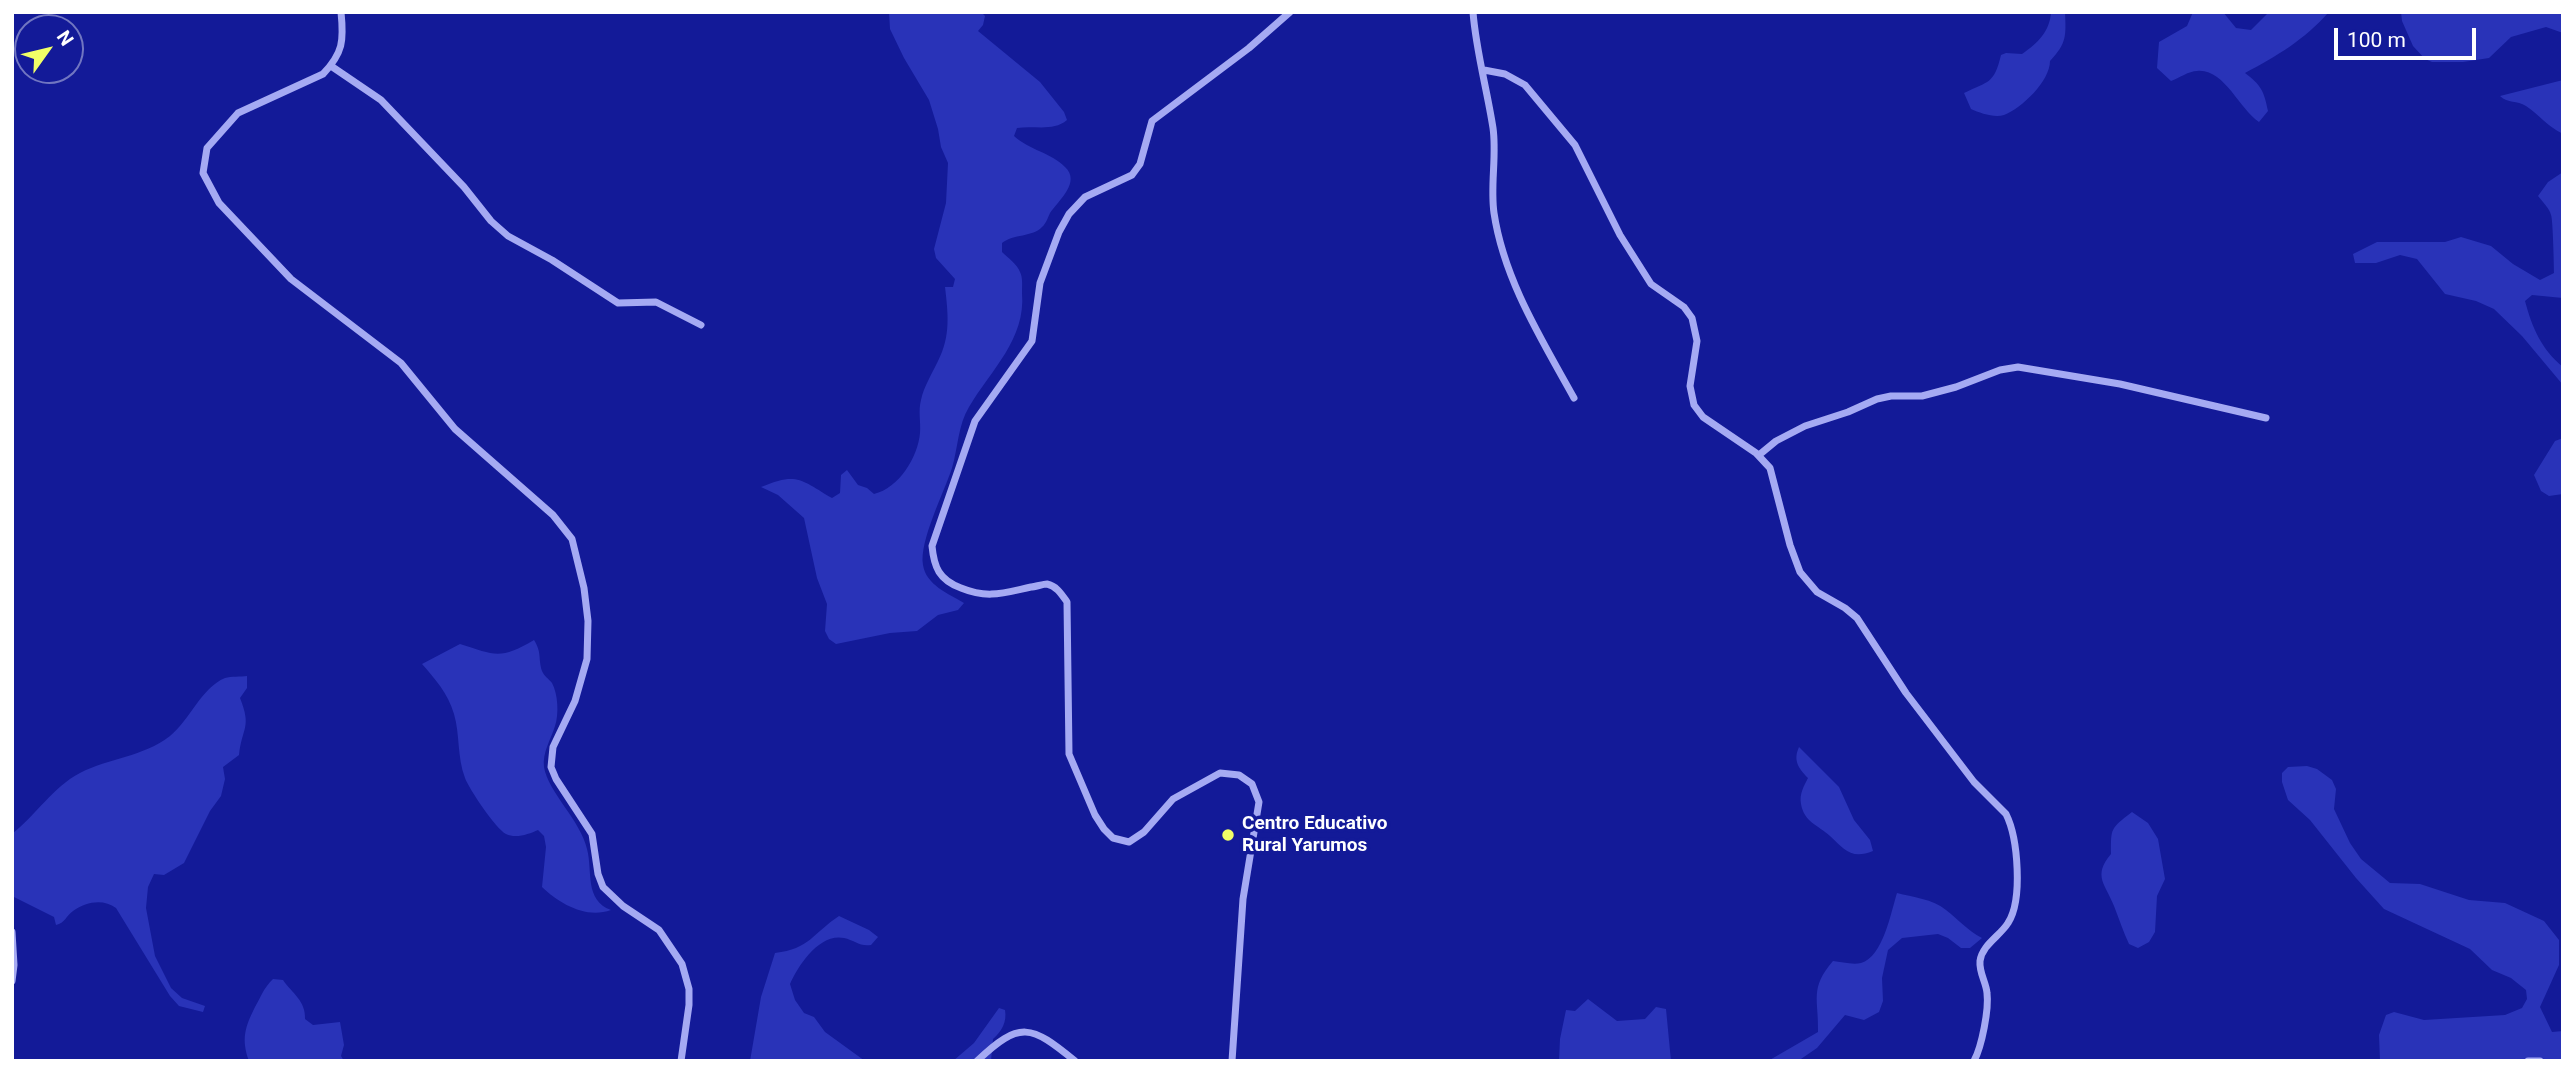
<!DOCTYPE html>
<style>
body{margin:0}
#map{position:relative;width:2575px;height:1073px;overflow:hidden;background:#131a98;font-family:Roboto,sans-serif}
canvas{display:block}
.frame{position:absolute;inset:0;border:14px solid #fff;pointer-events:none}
.north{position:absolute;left:14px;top:14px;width:70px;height:70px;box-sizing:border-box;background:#131a98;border:2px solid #7176c1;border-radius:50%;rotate:56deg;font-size:19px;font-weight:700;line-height:28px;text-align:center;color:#fff}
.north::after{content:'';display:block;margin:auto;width:24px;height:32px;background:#f1ff67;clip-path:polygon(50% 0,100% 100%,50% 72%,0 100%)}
.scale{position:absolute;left:2334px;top:28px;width:142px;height:32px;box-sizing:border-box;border:4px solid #fff;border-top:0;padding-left:9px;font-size:21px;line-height:24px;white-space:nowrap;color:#fff;-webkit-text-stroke:5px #131a98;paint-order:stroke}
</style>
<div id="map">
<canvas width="2575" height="1073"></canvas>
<div class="frame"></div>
<div class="north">N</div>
<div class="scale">100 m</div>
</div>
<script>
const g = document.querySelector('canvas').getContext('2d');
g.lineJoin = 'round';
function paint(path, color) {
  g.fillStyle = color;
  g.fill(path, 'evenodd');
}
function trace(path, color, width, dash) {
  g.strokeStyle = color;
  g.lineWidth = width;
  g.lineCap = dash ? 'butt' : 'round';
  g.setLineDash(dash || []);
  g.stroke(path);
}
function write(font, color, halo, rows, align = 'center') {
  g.font = font + ' Roboto,sans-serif';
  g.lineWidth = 7;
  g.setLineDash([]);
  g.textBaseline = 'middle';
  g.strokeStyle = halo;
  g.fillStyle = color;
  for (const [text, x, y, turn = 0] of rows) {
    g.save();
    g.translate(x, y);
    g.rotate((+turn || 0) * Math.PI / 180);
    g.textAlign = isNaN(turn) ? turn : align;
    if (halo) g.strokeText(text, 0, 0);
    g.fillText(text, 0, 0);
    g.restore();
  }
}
const green = new Path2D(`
 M 889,12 L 981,12 L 985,16 L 983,25 L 978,31 L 1040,82 L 1064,112 L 1067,120 C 1053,132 1034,125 1017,128 L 1014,136 C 1029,150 1052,153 1065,167 C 1081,182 1059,200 1050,213 C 1048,217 1046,224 1042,227 C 1033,237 1013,234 1002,243 L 1002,252 C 1008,258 1017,264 1020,272 C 1023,278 1022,286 1022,293 C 1026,339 991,370 969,407 C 958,425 958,448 952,468 C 944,493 919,541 923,565 C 926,585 949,594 964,603 L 958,610 L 938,615 L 917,631 L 890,633 L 836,644 L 829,639 L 825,631 L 827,604 L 817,578 L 804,518 L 778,495 L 761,487 C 797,472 800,479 832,498 L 840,493 L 841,475 L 847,470 L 858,485 L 867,488 L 874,494 C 899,488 918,457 920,433 C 921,422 918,411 921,400 C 924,386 932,374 938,361 C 951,336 948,313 945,287 L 953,287 L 955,279 L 936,258 L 934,249 L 946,203 L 948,163 L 941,147 L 938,129 L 929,100 L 904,58 L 890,29 Z
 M 2051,12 L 2065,12 C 2066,36 2067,43 2050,61 C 2050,81 2022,108 2004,115 C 1994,118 1980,113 1971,109 L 1964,93 C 1989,81 1994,84 2001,55 L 2006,53 L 2022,54 C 2038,43 2050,31 2051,12 Z
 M 2193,12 L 2223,12 L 2236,28 L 2251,30 L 2269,12 L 2329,12 C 2304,40 2277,56 2245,73 C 2261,85 2264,91 2268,111 L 2259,122 C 2239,109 2224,68 2197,71 C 2189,71 2179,78 2171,81 L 2157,68 L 2159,42 L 2187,26 Z
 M 2401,12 L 2563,12 L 2563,33 L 2546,27 L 2511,37 L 2489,58 L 2463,62 L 2432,62 L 2425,59 L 2413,46 L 2402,21 Z
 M 2563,80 L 2563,134 C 2545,125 2540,115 2526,106 C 2517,100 2508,104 2500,96 Z
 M 2563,172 L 2563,298 L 2532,295 L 2525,301 C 2532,327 2541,349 2563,367 L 2563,385 L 2522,336 L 2494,309 L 2476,301 L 2445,294 L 2417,259 L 2400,255 L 2376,263 L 2355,263 L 2353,254 L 2377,242 L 2445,242 L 2461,237 L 2491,246 L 2513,264 L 2540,280 L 2554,273 C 2554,269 2553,219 2551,215 C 2550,209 2542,201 2538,196 L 2548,182 Z
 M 2563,438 L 2563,494 L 2549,496 L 2541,491 L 2534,475 L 2555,441 Z
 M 534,640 C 542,653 538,658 542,671 C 544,676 549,679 552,683 C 558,694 559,714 555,726 C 551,739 542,753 544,767 C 548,792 581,821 587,849 C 593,871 584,900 611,910 C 586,919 560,904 542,887 L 546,847 L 544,836 L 538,830 C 529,834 516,839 506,834 C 496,829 469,789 465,778 C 457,757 460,734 454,714 C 448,693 435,679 422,664 L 460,644 C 495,655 500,660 534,640 Z
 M 247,676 L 247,688 L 240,698 C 252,728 242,727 239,755 L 223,767 L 225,779 L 221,796 L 210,811 L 184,863 L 164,875 L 154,874 L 148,887 L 146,908 L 155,956 L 171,988 L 182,998 L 205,1006 L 203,1012 L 179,1006 L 170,996 L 116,908 C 104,899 87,901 73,911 C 66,916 65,923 56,925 L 54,917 L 14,897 L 12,894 L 12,834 C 36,815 53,787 80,773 C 109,758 143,757 170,736 C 190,720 201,688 225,678 C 231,676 241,677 247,676 Z
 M 1799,747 L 1839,787 L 1854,820 L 1870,840 L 1873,851 C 1851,860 1844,849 1830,836 C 1818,825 1804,822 1801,804 C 1799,794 1804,786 1808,778 C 1798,768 1793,760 1799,747 Z
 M 2307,766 L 2317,769 L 2332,780 L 2336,789 L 2334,809 L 2350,843 L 2361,859 L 2390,883 L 2420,884 L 2469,900 L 2505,903 L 2544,921 L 2559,940 L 2559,965 L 2540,1007 L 2552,1032 L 2563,1031 L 2563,1061 L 2380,1061 L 2379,1035 L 2386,1015 L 2394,1012 L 2424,1020 L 2505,1015 L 2522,1008 L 2527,999 L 2526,990 L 2511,978 L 2492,970 L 2470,949 L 2384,909 L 2356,878 L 2310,820 L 2288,800 L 2282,782 L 2282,773 L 2288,767 Z
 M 2132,812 L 2148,823 L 2158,839 L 2165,879 L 2157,896 L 2155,932 L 2149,942 L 2138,948 L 2129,944 C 2123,931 2119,919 2114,906 C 2106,885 2092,876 2111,854 C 2111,828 2110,829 2132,812 Z
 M 1897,893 C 1912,897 1933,899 1946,910 C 1959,920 1967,930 1982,938 L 1970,948 L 1961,948 L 1948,938 L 1938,934 L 1902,938 L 1888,950 L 1882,978 L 1883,1001 L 1879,1012 L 1864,1020 L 1845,1015 L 1817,1048 L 1798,1061 L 1768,1061 L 1818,1032 C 1819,999 1809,989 1833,961 C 1841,962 1853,965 1861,963 C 1883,957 1891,912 1897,893 Z
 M 839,916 L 869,930 L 878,937 L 871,945 C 860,947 854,940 844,938 C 819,933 798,966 790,984 L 795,1000 L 804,1013 L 814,1017 L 825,1032 L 865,1061 L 750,1061 L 761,997 L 775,953 C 810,949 813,933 839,916 Z
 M 273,979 L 283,980 C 292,993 306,1001 305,1019 L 313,1025 L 340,1022 L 344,1045 L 341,1056 L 344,1061 L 249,1061 C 241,1039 245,1027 255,1007 C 262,995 263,989 273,979 Z
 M 1588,999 L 1617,1021 L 1645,1019 L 1656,1007 L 1666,1009 L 1671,1061 L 1559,1061 L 1560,1039 L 1566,1010 L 1575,1011 Z
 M 999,1008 L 1005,1010 C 1007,1022 1002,1031 993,1039 L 991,1061 L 953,1061 L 974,1043 Z`);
const minor = new Path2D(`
 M 341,12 C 344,41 343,53 323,74 L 238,113 L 207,148 L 203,173 L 219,203 L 291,279 L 401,363 L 455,429 L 553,515 L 572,539 L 584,588 L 588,621 L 587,659 L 575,701 L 553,747 L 551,767 L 556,779 L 592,834 L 598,874 L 603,887 L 623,906 L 659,930 L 682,964 L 689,989 L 689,1005 L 681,1061
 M 1473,12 C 1476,51 1487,89 1493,128 C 1497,156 1490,185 1494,213 C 1504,280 1542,340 1574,398
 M 331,66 L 381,100 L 464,187 L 491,221 L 508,236 L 552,260 L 618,303 L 656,302 L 701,325
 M 1484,70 L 1505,74 L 1525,85 L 1575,145 L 1620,235 L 1651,284 L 1684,307 L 1692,318 L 1697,341 L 1690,386 L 1694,405 L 1703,417 L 1756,453 L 1770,468 L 1790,545 L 1800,572 L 1817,592 L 1845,608 L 1857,618 L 1906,693 L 1974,782 L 2006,814 C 2018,838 2023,900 2008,923 C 2000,936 1982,945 1980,961 C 1979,973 1986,982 1987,993 C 1989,1009 1982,1046 1974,1061
 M 1759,455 L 1776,441 L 1805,426 L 1848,412 L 1877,399 L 1891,396 L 1922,396 L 1956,387 L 2000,370 L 2018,367 L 2120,384 L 2266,418
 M 12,932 L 14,965 L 12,981
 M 977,1061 C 1020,1020 1031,1025 1075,1061
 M 1232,1061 L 1243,899 L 1259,802 L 1252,784 L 1239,775 L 1220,773 L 1173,799 L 1144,832 L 1129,842 L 1113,838 L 1104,829 L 1095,815 L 1069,754 L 1067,602 C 1062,595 1057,586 1047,584 C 1043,584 1035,587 1031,587 C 1003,593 988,599 961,588 C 939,580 934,567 932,546 L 975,421 L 1032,341 L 1040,283 L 1059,232 L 1069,214 L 1085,197 L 1132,175 L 1140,164 L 1152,121 L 1249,48 L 1290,12
 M 2528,1061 L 2540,1061`);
const markers = [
 [1228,835,7,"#f1ff67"]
];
const poiNames = [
 ["Centro Educativo",1242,824],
 ["Rural Yarumos",1242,846]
];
paint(green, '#2933b8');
trace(minor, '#a5aaf3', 7);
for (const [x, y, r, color] of markers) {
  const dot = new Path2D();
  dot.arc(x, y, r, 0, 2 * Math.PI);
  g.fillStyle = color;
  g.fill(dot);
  trace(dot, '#131a98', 2.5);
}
write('bold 19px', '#fff', '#131a98', poiNames, 'left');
</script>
